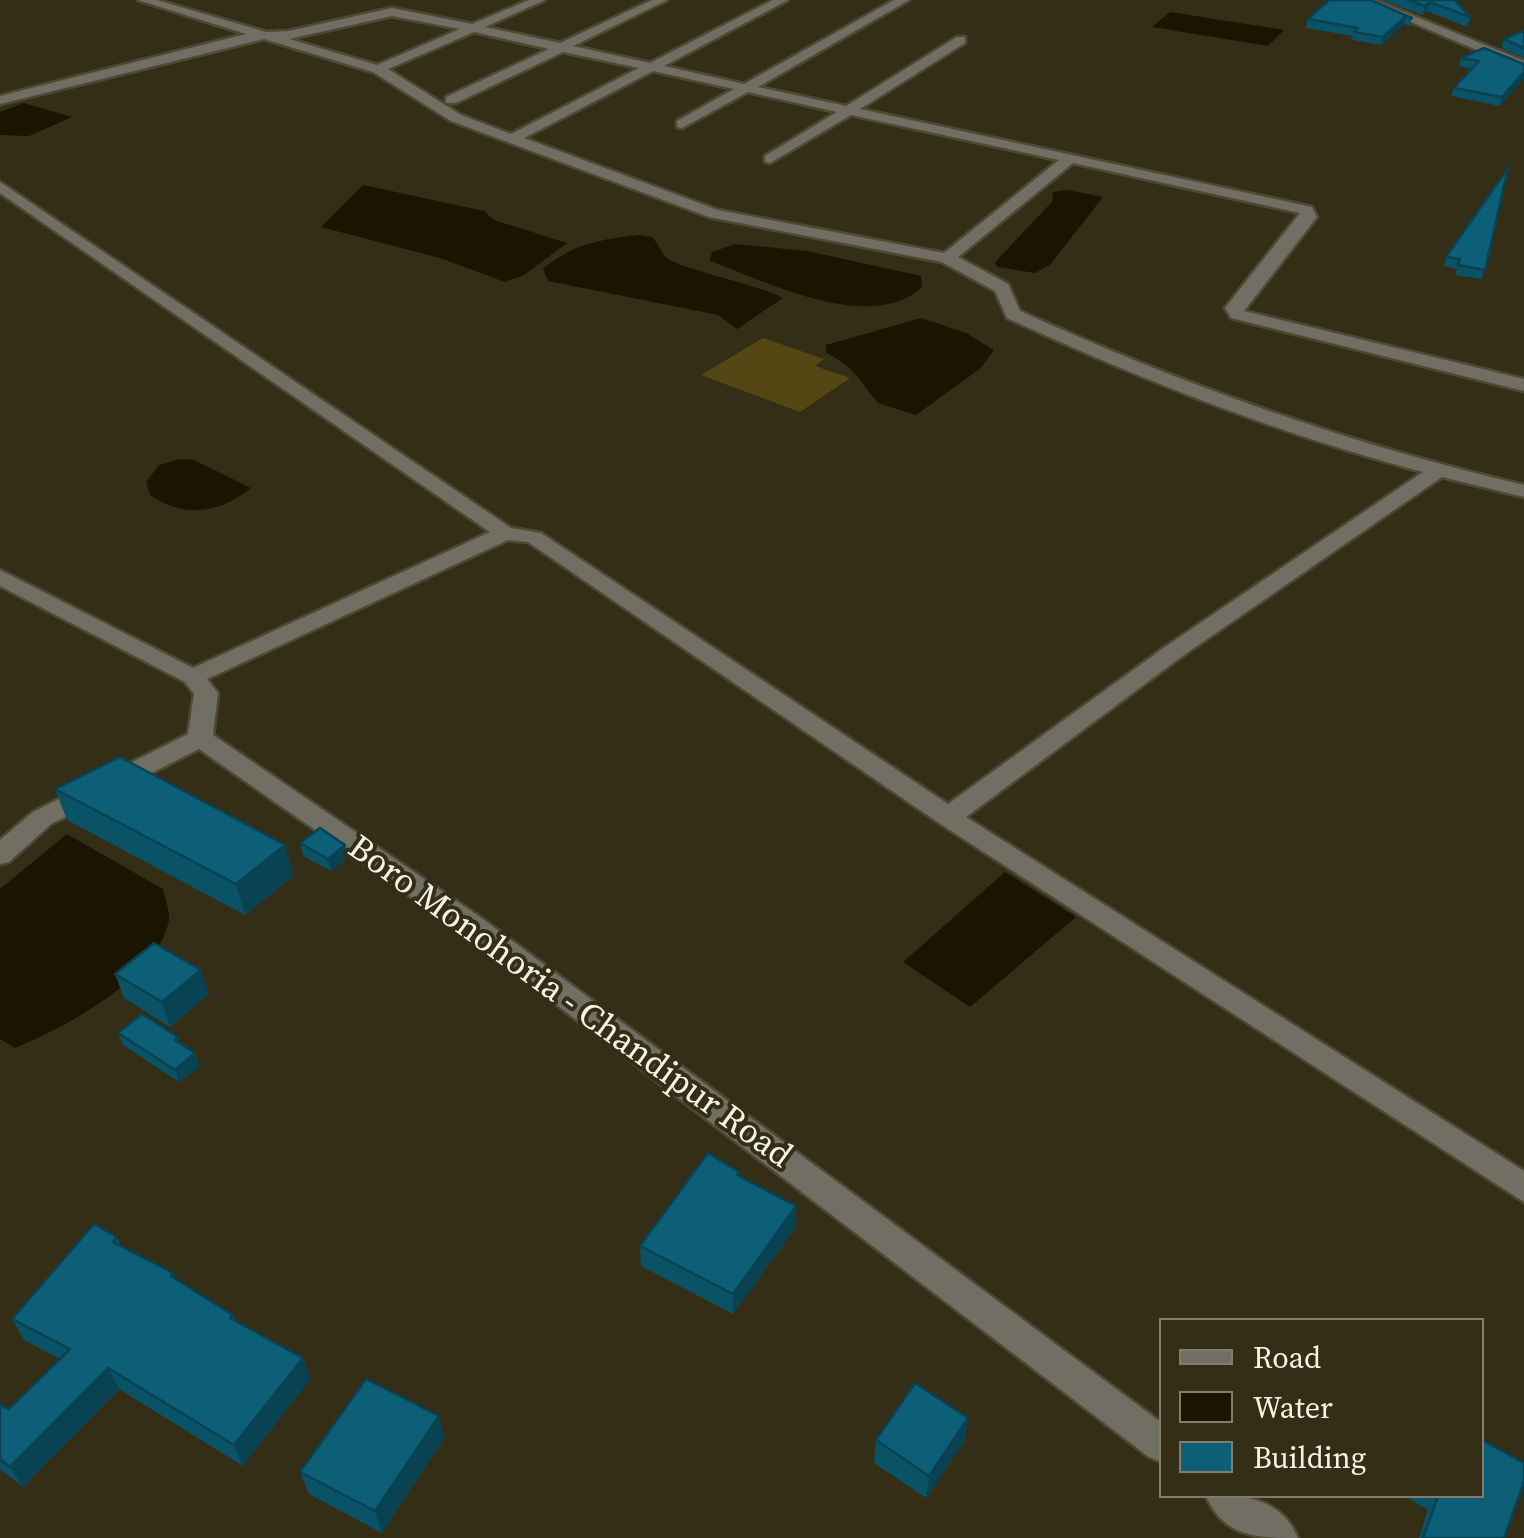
<!DOCTYPE html>
<style>
body{margin:0}
#map{position:relative;width:1524px;height:1538px;overflow:hidden;background:#342e16;font-family:"Source Serif 4",serif}
canvas{display:block}
.legend{position:absolute;left:1159px;top:1318px;width:325px;height:180px;box-sizing:border-box;background:#342e16;border:2px solid #827c68;margin:0;padding:12px 18px;list-style:none;font-size:30px;color:#f6f2e4}
.legend li{display:flex;align-items:center;gap:20px;height:50px}
.legend b{width:50px;border:2px solid #827c68}
</style>
<div id="map">
<canvas width="1524" height="1538"></canvas>
<ul class="legend">
<li><b style="height:12px;background:#716e63"></b>Road</li>
<li><b style="height:28px;background:#1a1400"></b>Water</li>
<li><b style="height:28px;background:#0c5f77"></b>Building</li>
</ul>
</div>
<script>
const g = document.querySelector('canvas').getContext('2d');
g.lineJoin = 'round';
function paint(path, color) {
  g.fillStyle = color;
  g.fill(path, 'evenodd');
}
function trace(path, color, width, dash) {
  g.strokeStyle = color;
  g.lineWidth = width;
  g.lineCap = dash ? 'butt' : 'round';
  g.setLineDash(dash || []);
  g.stroke(path);
}
function write(font, color, halo, rows, align = 'center') {
  g.font = font + ' "Source Serif 4",serif';
  g.lineWidth = 8;
  g.setLineDash([]);
  g.textBaseline = 'middle';
  g.strokeStyle = halo;
  g.fillStyle = color;
  for (const [text, x, y, turn = 0] of rows) {
    g.save();
    g.translate(x, y);
    g.rotate((+turn || 0) * Math.PI / 180);
    g.textAlign = isNaN(turn) ? turn : align;
    if (halo) g.strokeText(text, 0, 0);
    g.fillText(text, 0, 0);
    g.restore();
  }
}
const green = new Path2D(`
 M 763,338 L 824,359 L 815,366 L 850,378 L 800,412 L 701,375 Z`);
const water = new Path2D(`
 M 1170,12 L 1284,30 L 1268,46 L 1152,27 Z
 M 24,103 L 72,117 L 29,136 L 0,135 L 0,112 Z
 M 363,185 L 484,211 L 494,220 L 567,243 L 524,275 L 505,282 L 440,258 L 321,227 Z
 M 1067,190 L 1103,197 L 1050,265 L 1035,273 L 997,267 L 995,262 L 1052,202 L 1053,192 Z
 M 639,235 L 652,237 C 658,243 661,252 666,257 C 678,269 758,284 783,298 L 737,329 L 718,315 L 548,281 L 543,269 C 572,244 602,239 639,235 Z
 M 735,244 L 807,251 L 921,276 L 922,287 C 871,335 765,281 710,261 L 712,252 Z
 M 921,318 L 966,333 L 994,350 L 981,368 L 916,415 L 878,403 C 860,382 853,365 826,353 L 826,345 Z
 M 179,459 L 194,460 L 251,488 C 219,514 184,518 150,495 L 146,482 L 159,465 Z
 M 67,834 L 163,889 C 165,899 170,911 169,920 C 158,979 65,1027 15,1048 L 0,1039 L 0,889 Z
 M 1005,872 L 1076,917 L 970,1007 L 903,962 Z`);
const minor = new Path2D(`
 M 138,0 L 157,0 L 266,32 L 289,31 L 392,8 L 472,24 L 529,0 L 545,0 L 485,27 L 560,43 L 652,0 L 667,0 L 573,46 L 650,63 L 773,0 L 788,0 L 664,66 L 744,84 L 894,0 L 909,0 L 758,87 L 846,106 L 957,37 L 965,37 L 965,43 L 860,109 L 1312,207 L 1317,217 L 1244,311 L 1524,379 L 1524,391 L 1231,318 L 1225,308 L 1300,213 L 1073,163 L 958,257 L 1008,284 L 1020,311 C 1183,385 1349,444 1524,485 L 1524,497 L 1442,477 L 1181,657 L 966,817 L 1524,1171 L 1524,1202 L 939,823 L 528,542 L 508,540 L 207,679 L 218,693 L 213,735 L 480,917 L 1162,1423 L 1162,1462 L 1149,1457 L 460,931 L 199,749 L 51,824 L 9,862 L 0,864 L 0,840 L 33,812 L 188,734 L 194,694 L 185,682 L 0,586 L 0,570 L 193,668 L 490,532 L 0,193 L 0,182 L 511,528 L 541,533 L 948,804 L 1165,647 L 1423,472 C 1279,434 1142,380 1007,318 L 995,291 L 942,262 L 709,217 L 451,121 L 373,72 L 264,39 L 0,104 L 0,96 L 246,34 ZM 392,16 L 460,29 L 377,65 L 289,39 ZM 474,32 L 549,49 L 446,97 L 446,103 L 456,103 L 563,52 L 639,68 L 511,134 L 461,115 L 388,69 ZM 653,71 L 734,89 L 677,121 L 677,127 L 682,128 L 748,92 L 837,112 L 765,156 L 765,162 L 770,163 L 851,115 L 1059,160 L 944,253 L 718,210 L 524,138 Z
 M 1359,0 L 1375,0 L 1524,61 L 1524,70 Z
 M 1206,1496 C 1244,1494 1281,1498 1298,1538 C 1259,1538 1224,1538 1206,1496 Z`);
const wall = new Path2D(`
 M 1329,0 L 1412,18 L 1410,26 L 1404,24 L 1381,45 L 1352,40 L 1353,36 L 1306,28 L 1308,19 Z
 M 1382,0 L 1455,0 L 1470,17 L 1467,27 L 1427,11 L 1423,15 Z
 M 1524,31 L 1524,58 L 1501,48 L 1504,39 Z
 M 1461,58 L 1524,64 L 1500,106 L 1451,96 L 1454,88 L 1472,69 L 1459,66 Z
 M 1508,168 L 1482,279 L 1455,275 L 1457,269 L 1444,266 L 1446,257 Z
 M 55,789 L 285,845 L 293,876 L 245,915 L 67,820 Z
 M 300,843 L 348,857 L 331,871 L 303,856 Z
 M 201,970 L 209,994 L 170,1027 L 124,998 L 115,974 Z
 M 118,1033 L 178,1037 L 180,1043 L 195,1053 L 200,1066 L 179,1082 L 123,1045 Z
 M 739,1172 L 739,1176 L 796,1227 L 733,1314 L 641,1266 L 640,1246 Z
 M 117,1237 L 121,1246 L 173,1273 L 176,1279 L 233,1315 L 236,1321 L 303,1358 L 310,1379 L 243,1466 L 119,1389 L 23,1487 L 0,1469 L 0,1405 L 9,1409 L 60,1359 L 24,1340 L 12,1319 Z
 M 444,1438 L 382,1533 L 309,1494 L 300,1472 Z
 M 876,1440 L 965,1440 L 926,1498 L 874,1463 Z
 M 1407,1496 L 1482,1496 L 1504,1538 L 1419,1538 L 1428,1510 L 1406,1497 Z`);
const shadedWall = new Path2D(`
 M 1430,2 L 1427,11 L 1423,15 L 1425,6 Z
 M 1406,16 L 1404,24 L 1381,45 L 1383,37 Z
 M 1524,72 L 1524,78 L 1500,106 L 1502,97 Z
 M 285,845 L 293,876 L 245,915 L 236,884 Z
 M 345,845 L 348,857 L 331,871 L 328,859 Z
 M 201,970 L 209,994 L 170,1027 L 162,1002 Z
 M 195,1053 L 200,1066 L 179,1082 L 175,1070 Z
 M 796,1206 L 796,1227 L 733,1314 L 733,1294 Z
 M 303,1358 L 310,1379 L 243,1466 L 234,1445 Z
 M 108,1368 L 119,1389 L 23,1487 L 10,1467 Z
 M 439,1416 L 444,1438 L 382,1533 L 375,1511 Z
 M 968,1418 L 965,1440 L 926,1498 L 929,1476 Z`);
const building = new Path2D(`
 M 1329,0 L 1371,0 L 1412,18 L 1406,16 L 1383,37 L 1354,32 L 1358,28 L 1308,19 Z
 M 1409,0 L 1455,0 L 1470,17 L 1430,2 L 1425,6 Z
 M 1524,31 L 1524,48 L 1504,39 Z
 M 1484,48 L 1524,64 L 1524,72 L 1502,97 L 1454,88 L 1479,61 L 1461,58 Z
 M 1508,168 L 1485,270 L 1458,265 L 1460,259 L 1446,257 Z
 M 120,757 L 285,845 L 236,884 L 55,789 Z
 M 320,828 L 345,845 L 328,859 L 300,843 Z
 M 154,943 L 201,970 L 162,1002 L 115,974 Z
 M 142,1014 L 178,1037 L 175,1040 L 195,1053 L 175,1070 L 118,1033 Z
 M 708,1153 L 739,1172 L 737,1175 L 796,1206 L 733,1294 L 640,1246 Z
 M 94,1224 L 117,1237 L 113,1242 L 173,1273 L 171,1276 L 233,1315 L 230,1318 L 303,1358 L 234,1445 L 108,1368 L 10,1467 L 0,1459 L 0,1405 L 9,1409 L 70,1349 L 12,1319 Z
 M 366,1379 L 439,1416 L 375,1511 L 300,1472 Z
 M 915,1383 L 968,1418 L 929,1476 L 876,1440 Z
 M 1482,1440 L 1524,1463 L 1524,1482 L 1504,1538 L 1423,1538 L 1438,1496 L 1482,1496 Z`);
const streetNames = [
 ["Boro Monohoria - Chandipur Road",569,1003,36]
];
paint(green, '#544714');
paint(water, '#1a1400');
trace(minor, '#4f4933', 5);
paint(minor, '#716e63');
paint(wall, '#0a5266');
paint(shadedWall, '#084253');
paint(building, '#0c5f77');
trace(building, '#084253', 2.5);
write('35px', '#f6f2e4', '#342e16', streetNames);
</script>
